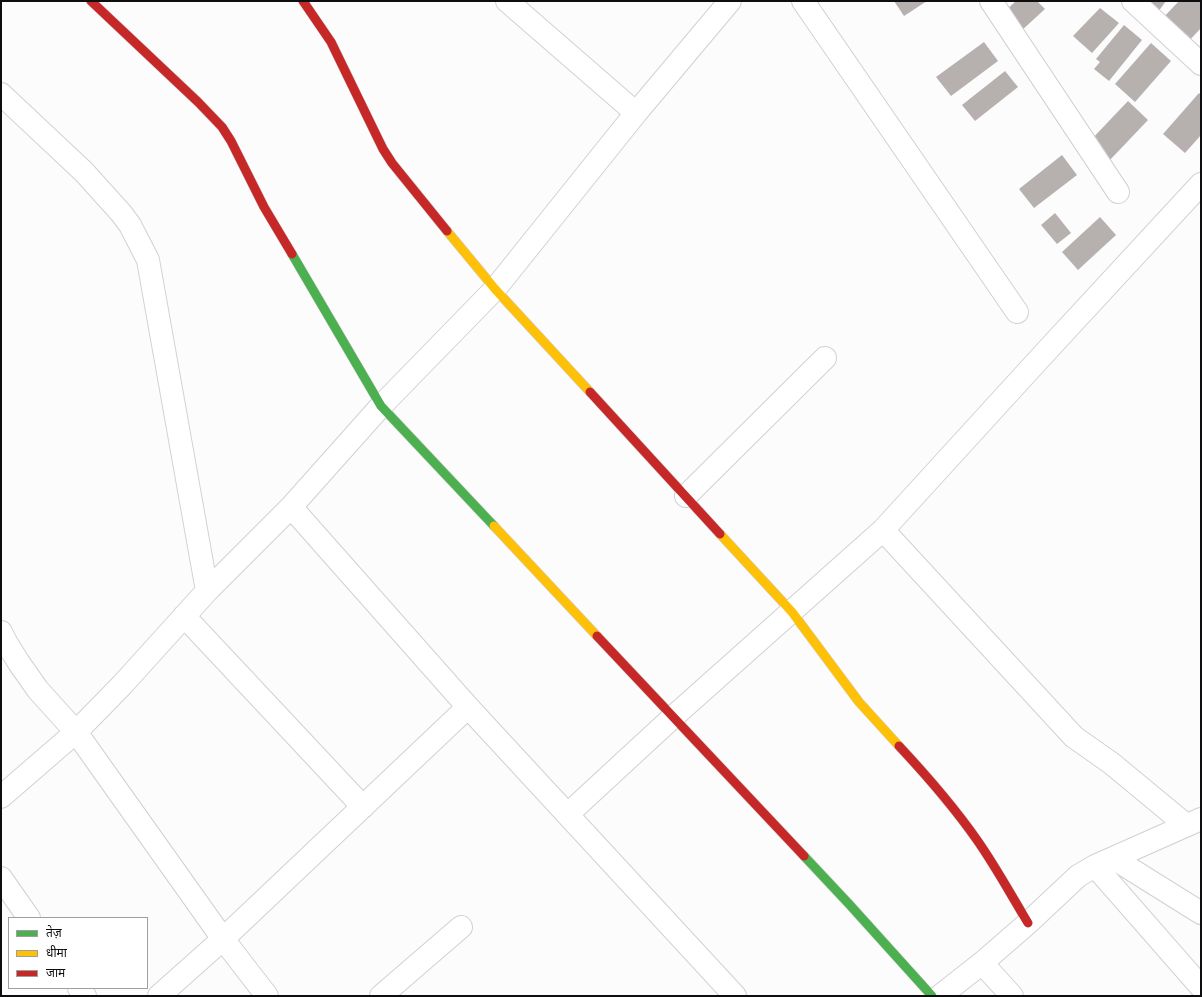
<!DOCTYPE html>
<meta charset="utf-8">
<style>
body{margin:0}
#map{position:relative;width:1202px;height:997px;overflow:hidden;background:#fcfcfd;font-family:"Space Grotesk","Noto Sans Devanagari",sans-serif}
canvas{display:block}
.frame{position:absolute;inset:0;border:2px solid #0e0e11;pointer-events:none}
.legend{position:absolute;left:8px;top:917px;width:140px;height:72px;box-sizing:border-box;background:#fff;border:1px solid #9f9fa0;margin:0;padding:5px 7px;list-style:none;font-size:12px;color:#0e0e11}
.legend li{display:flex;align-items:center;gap:8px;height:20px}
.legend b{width:20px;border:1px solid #9f9fa0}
</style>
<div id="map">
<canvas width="1202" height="997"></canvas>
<div class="frame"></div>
<ul class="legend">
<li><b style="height:5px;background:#4caf50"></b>तेज़</li>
<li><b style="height:5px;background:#ffc107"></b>धीमा</li>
<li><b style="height:5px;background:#c62828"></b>जाम</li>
</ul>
</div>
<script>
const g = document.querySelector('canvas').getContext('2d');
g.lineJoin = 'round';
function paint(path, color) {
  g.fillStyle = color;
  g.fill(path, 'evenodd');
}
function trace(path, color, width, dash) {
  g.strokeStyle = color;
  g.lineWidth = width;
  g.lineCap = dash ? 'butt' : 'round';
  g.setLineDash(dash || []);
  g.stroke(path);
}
const building = new Path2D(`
 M 894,1 L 927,1 L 904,16 Z
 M 1016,1 L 1037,1 L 1045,9 L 1021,31 L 1003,13 Z
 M 1144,1 L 1166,1 L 1158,12 Z
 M 1179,1 L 1201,1 L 1201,28 L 1187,43 L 1162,19 Z
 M 1100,8 L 1119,23 L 1092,53 L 1073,36 Z
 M 1124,25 L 1142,40 L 1109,81 L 1094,69 L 1100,62 L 1096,59 Z
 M 984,42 L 998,61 L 951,96 L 936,77 Z
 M 1151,43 L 1171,61 L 1135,102 L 1115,84 Z
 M 1005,71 L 1018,87 L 975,121 L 962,105 Z
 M 1199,93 L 1201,95 L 1201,135 L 1185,153 L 1163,134 Z
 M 1128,101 L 1148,120 L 1109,161 L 1089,142 Z
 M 1062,155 L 1077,175 L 1034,208 L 1019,189 Z
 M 1055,213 L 1071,233 L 1057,244 L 1041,225 Z
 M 1100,217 L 1116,235 L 1078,270 L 1062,252 Z`);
const street = new Path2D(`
 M 507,1 L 636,113
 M 803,1 L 1017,312
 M 991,1 L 1118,192
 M 1133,1 L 1201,64
 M 1,94 L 84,172 L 121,213 L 130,225 L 148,260 L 207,591
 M 686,496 L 825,358
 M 291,507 L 468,707 L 735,996
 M 883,530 L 1074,737 L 1111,763 L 1186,825
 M 184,616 L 363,807
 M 1,632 L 6,642 L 19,663 L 38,690 L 76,732 L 223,939 L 267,996
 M 1,797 L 76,732 L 122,685 L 207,591 L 291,507 L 381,406 L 495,289 L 636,113 L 730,1
 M 568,814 L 673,717 L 883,530 L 1041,357 L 1201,184
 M 1113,858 L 1201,913
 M 1095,866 L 1201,819
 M 1,878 L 29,918
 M 982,963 L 1012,996
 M 79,988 L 85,996
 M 159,996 L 223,939 L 468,707
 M 381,996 L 461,927
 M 940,996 L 982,963 L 1028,923 L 1078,876 L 1095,866 L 1201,987`);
const fast = new Path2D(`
 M 292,254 L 381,406 L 494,526
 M 804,856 L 849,904 L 932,996`);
const slow = new Path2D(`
 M 447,231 L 495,289 L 590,392
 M 494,526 L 597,636
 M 720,534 L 792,612 L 859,702 L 899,746`);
const jam = new Path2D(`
 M 91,1 L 198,102 L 222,127 L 231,141 L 264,207 L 292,254
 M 303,1 L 331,42 L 383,149 L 392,163 L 447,231
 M 590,392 L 720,534
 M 597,636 L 804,856
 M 899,746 C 927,776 954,807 977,840 C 996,867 1011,895 1028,923`);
paint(building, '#b6b0af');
trace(street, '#d1d1d3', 24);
trace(fast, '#d1d1d3', 10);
trace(slow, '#d1d1d3', 10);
trace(jam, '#d1d1d3', 10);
trace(street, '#fff', 22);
trace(fast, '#4caf50', 9);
trace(slow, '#ffc107', 9);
trace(jam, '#c62828', 9);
</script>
